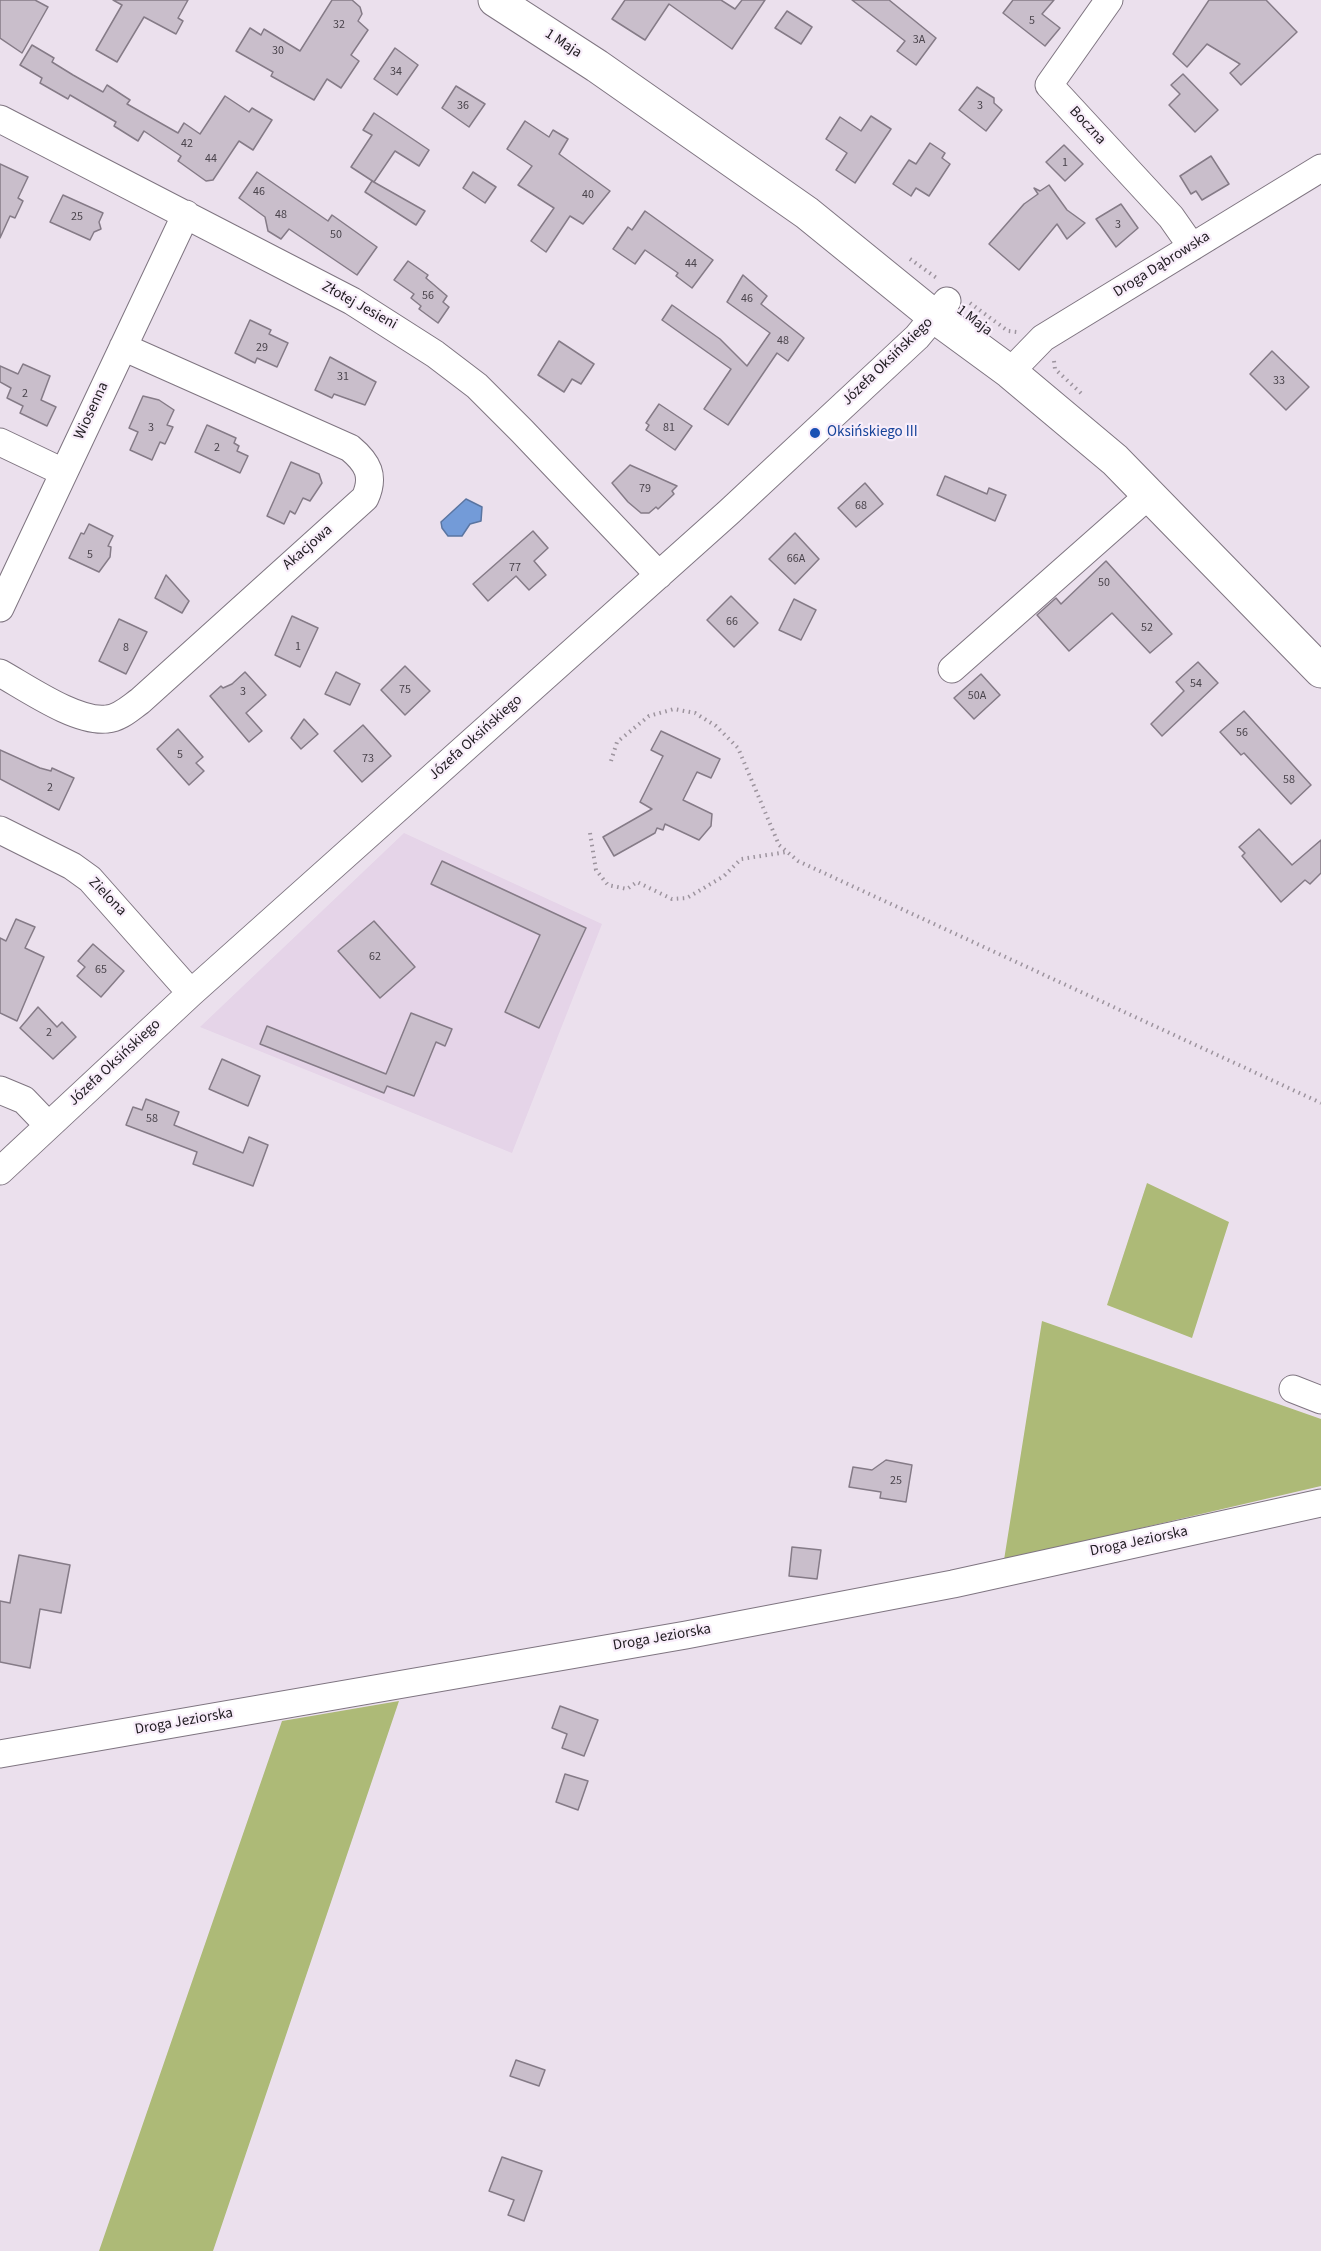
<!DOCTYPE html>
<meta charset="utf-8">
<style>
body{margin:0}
canvas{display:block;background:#ebe0ed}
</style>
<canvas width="1321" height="2251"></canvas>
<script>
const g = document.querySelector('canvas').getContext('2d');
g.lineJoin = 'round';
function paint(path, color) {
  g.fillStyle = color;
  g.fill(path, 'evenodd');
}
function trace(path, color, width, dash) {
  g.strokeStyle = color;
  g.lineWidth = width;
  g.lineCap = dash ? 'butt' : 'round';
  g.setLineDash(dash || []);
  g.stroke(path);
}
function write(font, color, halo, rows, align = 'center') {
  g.font = font + ' "Source Sans 3",sans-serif';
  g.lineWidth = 4.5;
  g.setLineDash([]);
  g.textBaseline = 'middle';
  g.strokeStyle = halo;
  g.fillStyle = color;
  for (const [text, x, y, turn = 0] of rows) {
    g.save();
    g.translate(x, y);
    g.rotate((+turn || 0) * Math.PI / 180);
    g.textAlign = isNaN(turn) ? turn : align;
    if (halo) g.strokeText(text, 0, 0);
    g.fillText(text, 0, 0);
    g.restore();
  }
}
const built = new Path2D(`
 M 404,833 L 602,924 L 512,1153 L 200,1027 Z`);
const green = new Path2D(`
 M 1147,1183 L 1229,1222 L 1192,1338 L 1107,1305 Z
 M 1042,1321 L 1321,1419 L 1321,1486 L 1004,1560 Z
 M 399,1701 L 213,2251 L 99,2251 L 282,1721 Z`);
const water = new Path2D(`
 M 466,499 L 482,507 L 481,521 L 470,524 L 462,536 L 448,536 L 442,528 L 441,522 Z`);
const building = new Path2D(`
 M 0,0 L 35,0 L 48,7 L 22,53 L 0,38 Z
 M 113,0 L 188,0 L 178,18 L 183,21 L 176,34 L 144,17 L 117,62 L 96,50 L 122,5 Z
 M 332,0 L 352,0 L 360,7 L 362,14 L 358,21 L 368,30 L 351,55 L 359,61 L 341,88 L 327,79 L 314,100 L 271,76 L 273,72 L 236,51 L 250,28 L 261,35 L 264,29 L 300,51 Z
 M 625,0 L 721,0 L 735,9 L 742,0 L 765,0 L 732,49 L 669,4 L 645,40 L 612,19 Z
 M 852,0 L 889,0 L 936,38 L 916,65 L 897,51 L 905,41 Z
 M 1013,0 L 1054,0 L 1042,14 L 1060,28 L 1045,46 L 1003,13 Z
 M 1209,0 L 1266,0 L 1297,32 L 1241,85 L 1230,73 L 1240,64 L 1207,44 L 1187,67 L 1173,54 Z
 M 787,11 L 812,27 L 801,44 L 775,28 Z
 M 32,45 L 54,58 L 52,62 L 73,75 L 103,92 L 107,85 L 130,100 L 127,104 L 178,133 L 184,123 L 200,134 L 225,96 L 249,112 L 252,108 L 272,120 L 253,150 L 239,141 L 213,180 L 206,181 L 178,161 L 181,156 L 144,131 L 138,141 L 114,126 L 116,122 L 70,95 L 68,99 L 40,83 L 42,78 L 20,65 Z
 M 395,48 L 418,65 L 397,95 L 374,79 Z
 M 1183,74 L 1218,110 L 1195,132 L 1169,105 L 1180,94 L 1171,85 Z
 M 456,86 L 485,104 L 469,127 L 442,108 Z
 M 977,87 L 994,98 L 994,103 L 1002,110 L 986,131 L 959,110 Z
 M 374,113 L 429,150 L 419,166 L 395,151 L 374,182 L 351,167 L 372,135 L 363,130 Z
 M 871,116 L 891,129 L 855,183 L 836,170 L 847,153 L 826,139 L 840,117 L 861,131 Z
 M 525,121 L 549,137 L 553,130 L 568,139 L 559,154 L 610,191 L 583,224 L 570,216 L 546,252 L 531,241 L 554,208 L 518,185 L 532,166 L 507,149 Z
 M 930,143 L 945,153 L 942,158 L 950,164 L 929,196 L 916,188 L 911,196 L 893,184 L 909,160 L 916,164 Z
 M 1064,145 L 1083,164 L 1065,181 L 1046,162 Z
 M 1211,156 L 1229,184 L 1202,200 L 1196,191 L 1191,194 L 1180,176 Z
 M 0,164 L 28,177 L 18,198 L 23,201 L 15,218 L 10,216 L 0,238 Z
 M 257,172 L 328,221 L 332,215 L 377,247 L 357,275 L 289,229 L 281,239 L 268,231 L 265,217 L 239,198 Z
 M 473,172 L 496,187 L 485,203 L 463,188 Z
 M 372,181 L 425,211 L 416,225 L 365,192 Z
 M 1049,185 L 1067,210 L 1085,223 L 1067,239 L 1057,224 L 1019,270 L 989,244 L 1024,204 L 1038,194 L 1034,188 L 1040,191 Z
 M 63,195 L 103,213 L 99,222 L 101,229 L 94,232 L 90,240 L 50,222 Z
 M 1121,204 L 1138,228 L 1116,247 L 1096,219 Z
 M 645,211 L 713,260 L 692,288 L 676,276 L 678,273 L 645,250 L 635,264 L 613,249 L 628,227 L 632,230 Z
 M 408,261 L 428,275 L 426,278 L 447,296 L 443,302 L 449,307 L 438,323 L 419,309 L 421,306 L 411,298 L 414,294 L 394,280 Z
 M 743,275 L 767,296 L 761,304 L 804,338 L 788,361 L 777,353 L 728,425 L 704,409 L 731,369 L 662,320 L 672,305 L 720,339 L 747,366 L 770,333 L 727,302 Z
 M 250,320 L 271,330 L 269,334 L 288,343 L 277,367 L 257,358 L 255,363 L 235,353 Z
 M 559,341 L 594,364 L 581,384 L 572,379 L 564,392 L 538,375 Z
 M 1272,351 L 1309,387 L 1286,410 L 1250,374 Z
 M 330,357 L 376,382 L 365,405 L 334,394 L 332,398 L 315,390 Z
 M 23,364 L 50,376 L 41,400 L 56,407 L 47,426 L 20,413 L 23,406 L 7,398 L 11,388 L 0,382 L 0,366 L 18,374 Z
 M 143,396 L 159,400 L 174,410 L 167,425 L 173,427 L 165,444 L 160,442 L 152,460 L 130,450 L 138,432 L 129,428 Z
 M 659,404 L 692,426 L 675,450 L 646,430 L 649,425 L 646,423 Z
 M 207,425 L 236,438 L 234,443 L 239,446 L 237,451 L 248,456 L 240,473 L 195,452 Z
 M 291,462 L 319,474 L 322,483 L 310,501 L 303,498 L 295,514 L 290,511 L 284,524 L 267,516 Z
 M 630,465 L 677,486 L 672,491 L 674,494 L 658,509 L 656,507 L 649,513 L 641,513 L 628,502 L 612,483 Z
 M 945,476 L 987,494 L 989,488 L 1006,495 L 995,521 L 937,495 Z
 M 865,483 L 883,504 L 856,527 L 838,508 Z
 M 89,524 L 113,536 L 108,546 L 111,547 L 110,557 L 99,572 L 69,558 L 81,533 L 84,534 Z
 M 533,531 L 548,548 L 534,561 L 546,575 L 529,590 L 516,576 L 488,601 L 473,584 Z
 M 795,533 L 819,559 L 795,584 L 769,559 Z
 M 1106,561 L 1172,634 L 1150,653 L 1112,613 L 1069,651 L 1037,615 L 1056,598 L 1061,604 Z
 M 166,575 L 189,601 L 182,613 L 155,598 Z
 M 731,596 L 758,623 L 734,647 L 707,620 Z
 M 794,599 L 816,610 L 801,640 L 779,630 Z
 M 292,616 L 318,628 L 300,667 L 275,655 Z
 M 119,619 L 147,632 L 126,674 L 99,661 Z
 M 1198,662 L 1218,683 L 1162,736 L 1151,724 L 1184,691 L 1176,682 Z
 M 405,666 L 430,691 L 405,715 L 381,690 Z
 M 245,672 L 266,695 L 246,713 L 262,731 L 249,742 L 210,696 L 221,686 L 223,688 L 232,684 Z
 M 336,672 L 360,684 L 350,705 L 325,694 Z
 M 981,674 L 1000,695 L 974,719 L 954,698 Z
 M 1244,711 L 1311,785 L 1291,804 L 1244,753 L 1241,755 L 1220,732 Z
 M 304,719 L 318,734 L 301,749 L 291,738 Z
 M 363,725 L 391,756 L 362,782 L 334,751 Z
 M 178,729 L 203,757 L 196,763 L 204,771 L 189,785 L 157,749 Z
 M 661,731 L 720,759 L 711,778 L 697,772 L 683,800 L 712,814 L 711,826 L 699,840 L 665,824 L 663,830 L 657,828 L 655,833 L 614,856 L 603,837 L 652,809 L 640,802 L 663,756 L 651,750 Z
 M 0,750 L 40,768 L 51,771 L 52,768 L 74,778 L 59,810 L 0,779 Z
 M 1259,829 L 1292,865 L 1321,840 L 1321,873 L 1310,884 L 1305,880 L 1281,902 L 1242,856 L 1245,853 L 1239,847 Z
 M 442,861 L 586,928 L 539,1028 L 505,1012 L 540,935 L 431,884 Z
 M 16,919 L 35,927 L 25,948 L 44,957 L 17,1021 L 0,1013 L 0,938 L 6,941 Z
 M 374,921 L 415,967 L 380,998 L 338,951 Z
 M 93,944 L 124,971 L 101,997 L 77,976 L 85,967 L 78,961 Z
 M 38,1007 L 57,1027 L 62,1022 L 76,1037 L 53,1059 L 20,1028 Z
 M 411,1013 L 452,1029 L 445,1046 L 436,1042 L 414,1096 L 387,1086 L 384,1093 L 260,1044 L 267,1026 L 386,1074 Z
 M 222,1059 L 260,1076 L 248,1106 L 209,1089 Z
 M 146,1099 L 179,1112 L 174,1125 L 243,1153 L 249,1137 L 268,1145 L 253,1186 L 193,1164 L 197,1152 L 126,1125 L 133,1107 L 142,1110 Z
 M 886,1460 L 912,1465 L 906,1502 L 880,1498 L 881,1492 L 849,1487 L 853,1467 L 872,1470 Z
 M 792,1547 L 821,1550 L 817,1579 L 789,1576 Z
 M 19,1555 L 70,1565 L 61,1613 L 40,1609 L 30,1668 L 0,1662 L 0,1601 L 10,1603 Z
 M 560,1706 L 598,1720 L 584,1756 L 562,1748 L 567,1734 L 552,1728 Z
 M 565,1774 L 588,1781 L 578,1810 L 556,1802 Z
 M 516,2060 L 545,2070 L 539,2086 L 510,2076 Z
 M 502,2157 L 542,2171 L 524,2221 L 508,2215 L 514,2200 L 489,2191 Z`);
const path = new Path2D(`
 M 910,259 L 938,279
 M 970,303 L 1008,331 L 1017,332
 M 1054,361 L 1055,369 L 1083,395
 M 611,761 L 617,742 L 649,716 L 674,709 L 695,713 L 716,726 L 738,748 L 779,845 L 798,861 L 1321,1103
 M 590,833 L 596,870 L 608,885 L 627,889 L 637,882 L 672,899 L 687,898 L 724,876 L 741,859 L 787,852`);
const minor = new Path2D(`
 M 1109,0 L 1049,85 L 1171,217 L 1192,247
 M 0,119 L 352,301 L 435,354 L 477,386 L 522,431 L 659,575
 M 1010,372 L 1043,338 L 1321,168
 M 0,442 L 63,472
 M 0,608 L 186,214
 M 952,669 L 1149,495
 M 0,673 C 27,688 77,723 107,719 C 120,718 130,708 140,701 L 365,498 C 375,476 368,463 350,448 L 123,347
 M 0,830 L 72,866 L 90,879 L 191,993
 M 0,1090 L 24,1100 L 48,1125
 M 0,1171 L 191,993 L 729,512 L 917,337 L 947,301
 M 1293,1389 L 1321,1400
 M 0,1754 L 686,1635 L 953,1584 L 1321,1503`);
const major = new Path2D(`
 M 495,0 L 597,66 L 807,213 L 935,317 L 1010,372 L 1115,460 L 1321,671`);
const markers = [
 [815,433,6,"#1a4fb4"]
];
const numberNames = [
 ["5",1032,21],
 ["32",339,25],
 ["3A",919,40],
 ["30",278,51],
 ["34",396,72],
 ["36",463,106],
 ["3",980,106],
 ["42",187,144],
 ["44",211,159],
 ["1",1065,163],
 ["46",259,192],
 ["40",588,195],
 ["48",281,215],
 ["25",77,217],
 ["3",1118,225],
 ["50",336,235],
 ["44",691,264],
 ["56",428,296],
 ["46",747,299],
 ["48",783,341],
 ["29",262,348],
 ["31",343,377],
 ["33",1279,381],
 ["2",25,394],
 ["3",151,428],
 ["81",669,428],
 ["2",217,448],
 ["79",645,489],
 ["68",861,506],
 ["5",90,555],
 ["66A",796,559],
 ["77",515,568],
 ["50",1104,583],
 ["66",732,622],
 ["52",1147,628],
 ["1",298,647],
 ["8",126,648],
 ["54",1196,684],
 ["75",405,690],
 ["3",243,692],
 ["50A",977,696],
 ["56",1242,733],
 ["5",180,755],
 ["73",368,759],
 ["58",1289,780],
 ["2",50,788],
 ["62",375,957],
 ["65",101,970],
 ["2",49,1033],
 ["58",152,1119],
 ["25",896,1481]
];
const streetNames = [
 ["1 Maja",563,44,33],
 ["Boczna",1087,126,47],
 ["Droga Dąbrowska",1162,265,-32],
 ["Złotej Jesieni",359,306,29],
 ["1 Maja",974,321,37],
 ["Józefa Oksińskiego",888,362,-44],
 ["Wiosenna",92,411,-65],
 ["Akacjowa",308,548,-41],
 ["Józefa Oksińskiego",476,738,-42],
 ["Zielona",107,897,46],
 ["Józefa Oksińskiego",115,1063,-43],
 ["Droga Jeziorska",1139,1542,-12],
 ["Droga Jeziorska",662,1638,-10],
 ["Droga Jeziorska",184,1722,-10]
];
const transitNames = [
 ["Oksińskiego III",827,433]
];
paint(built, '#e5d4e8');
paint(green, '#adba77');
paint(water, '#739bd8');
trace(water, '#5a75a1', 1.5);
paint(building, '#c9becb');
trace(building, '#857b87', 1.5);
trace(minor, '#7f7581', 29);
trace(major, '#7f7581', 35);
trace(path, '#9d949e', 4, [1.5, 4.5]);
trace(minor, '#fff', 27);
trace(major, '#fff', 33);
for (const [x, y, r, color] of markers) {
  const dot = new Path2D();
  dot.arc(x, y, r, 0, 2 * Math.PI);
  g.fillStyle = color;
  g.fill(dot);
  trace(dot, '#f8edfa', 2);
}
write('12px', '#4a444c', null, numberNames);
write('15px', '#201c21', '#f8edfa', streetNames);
write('15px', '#164399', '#f8edfa', transitNames, 'left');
</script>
